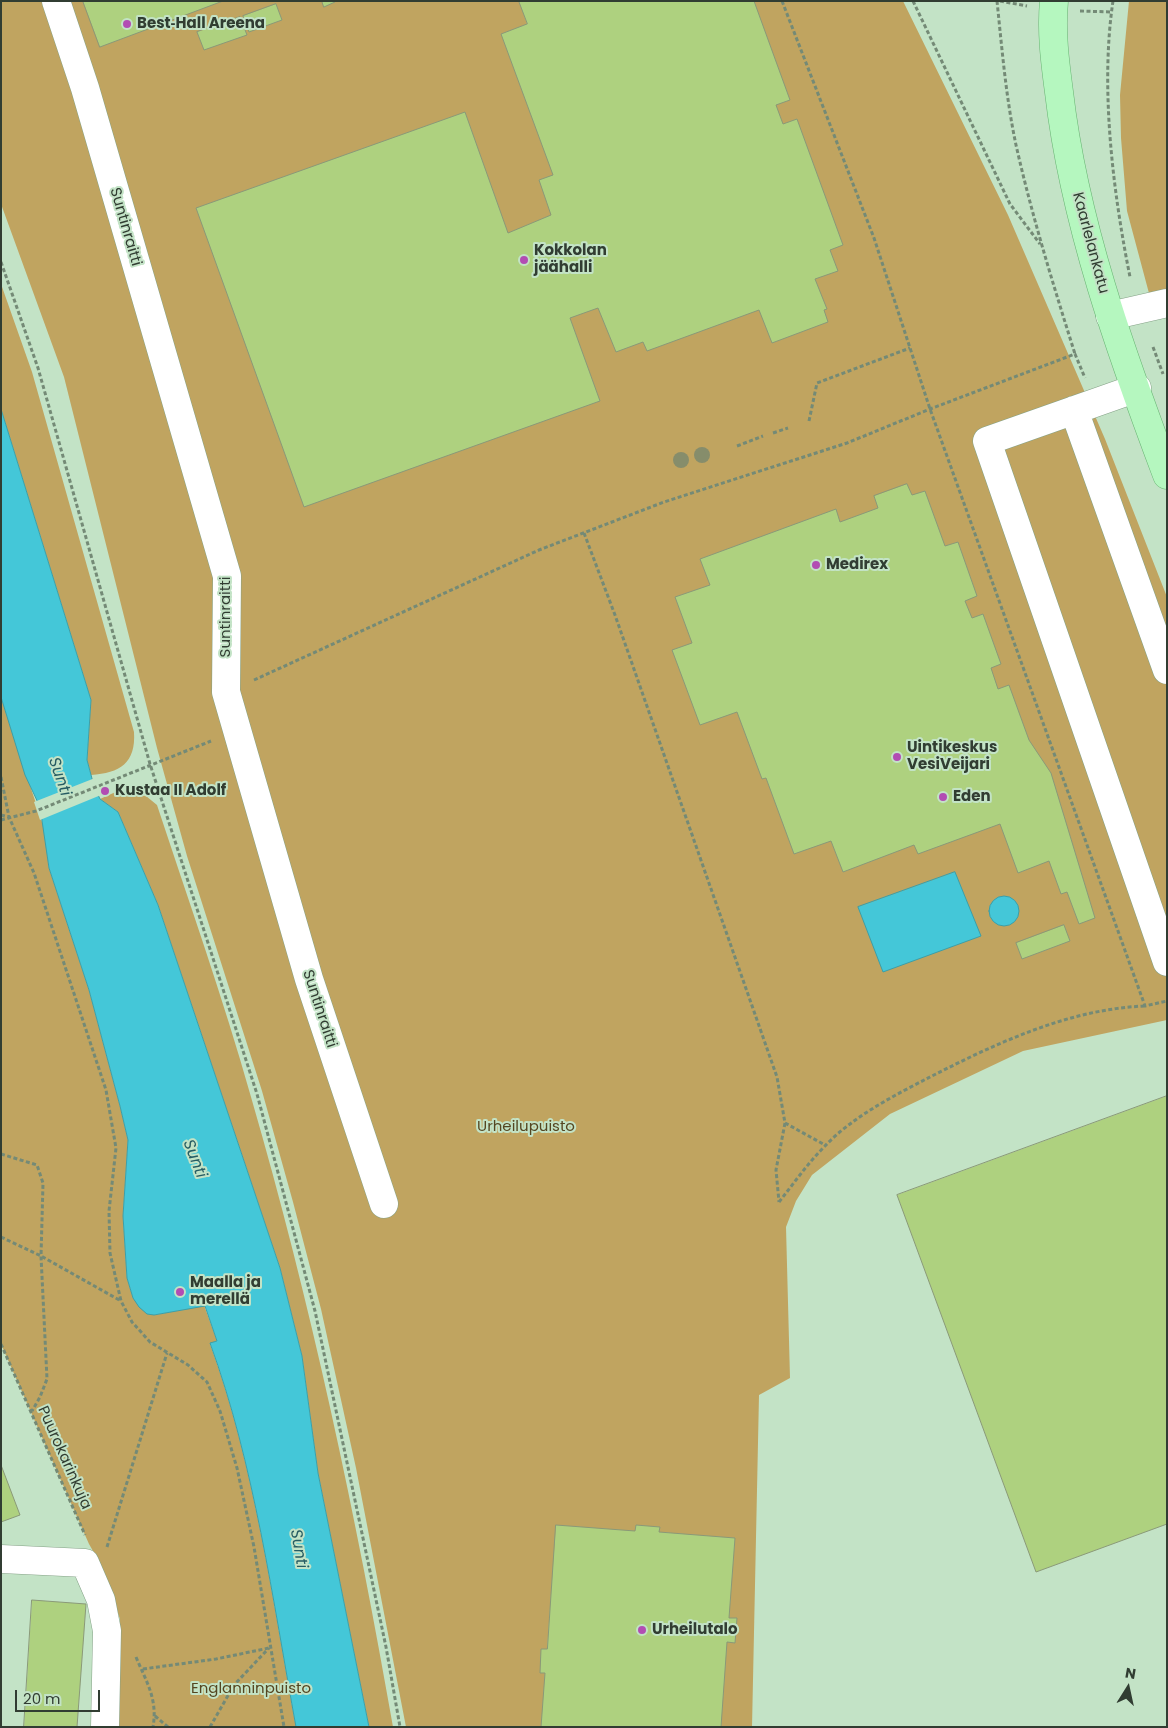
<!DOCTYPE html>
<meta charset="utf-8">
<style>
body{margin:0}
#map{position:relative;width:1168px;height:1728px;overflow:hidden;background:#c3e3c6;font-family:Poppins,sans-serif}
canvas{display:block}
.frame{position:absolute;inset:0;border:2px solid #313d32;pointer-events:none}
.north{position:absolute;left:1103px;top:1663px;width:50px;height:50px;-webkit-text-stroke:4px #c3e3c6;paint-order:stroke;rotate:10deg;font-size:14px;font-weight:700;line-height:20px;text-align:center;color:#313d32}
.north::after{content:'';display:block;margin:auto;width:18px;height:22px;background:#313d32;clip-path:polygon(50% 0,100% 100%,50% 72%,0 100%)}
.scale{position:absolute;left:15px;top:1690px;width:85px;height:22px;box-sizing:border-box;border:2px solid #313d32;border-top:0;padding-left:6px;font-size:15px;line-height:18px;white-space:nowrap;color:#313d32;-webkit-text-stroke:4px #c3e3c6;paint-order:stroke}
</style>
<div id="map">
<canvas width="1168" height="1728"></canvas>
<div class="frame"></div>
<div class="north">N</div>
<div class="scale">20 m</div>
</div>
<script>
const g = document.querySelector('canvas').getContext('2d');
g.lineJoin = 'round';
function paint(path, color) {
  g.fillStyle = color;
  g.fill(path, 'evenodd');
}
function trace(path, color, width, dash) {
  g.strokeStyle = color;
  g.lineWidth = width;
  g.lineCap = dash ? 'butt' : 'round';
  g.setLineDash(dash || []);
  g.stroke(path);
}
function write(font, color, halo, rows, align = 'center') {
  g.font = font + ' Poppins,sans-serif';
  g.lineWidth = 4;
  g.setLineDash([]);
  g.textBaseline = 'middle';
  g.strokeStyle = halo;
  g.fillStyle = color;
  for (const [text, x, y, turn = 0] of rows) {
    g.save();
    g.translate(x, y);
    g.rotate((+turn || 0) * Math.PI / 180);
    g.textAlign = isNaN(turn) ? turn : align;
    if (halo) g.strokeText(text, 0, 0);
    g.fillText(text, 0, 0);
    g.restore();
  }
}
const green = new Path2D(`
 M 1,1 L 903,1 L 1008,215 L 1105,439 L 1167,597 L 1167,1020 L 1023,1051 L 890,1114 L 812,1175 L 796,1201 L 786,1227 L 790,1378 L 759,1395 L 752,1727 L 406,1727 L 356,1468 L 321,1309 L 293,1202 L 262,1091 L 187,856 L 157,748 L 64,377 L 1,204 Z
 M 1129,1 L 1167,1 L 1167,296 L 1150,297 L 1127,211 L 1121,138 L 1120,95 Z
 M 1,284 L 32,372 L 134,732 C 136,763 120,773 91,775 L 87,760 L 91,700 L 1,409 Z
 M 1,697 L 44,828 L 49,868 L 89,990 L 120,1106 L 128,1140 L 123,1216 L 127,1278 L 133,1298 L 155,1315 L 204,1305 L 217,1341 L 210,1344 C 254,1463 273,1602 296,1727 L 117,1727 L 120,1619 L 101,1565 L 89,1544 L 1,1344 Z
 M 120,790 L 146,796 L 157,805 C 189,902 223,998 251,1097 C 311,1303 356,1515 393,1727 L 369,1727 L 318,1473 L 302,1356 L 280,1268 L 158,905 L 118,812 L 100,799 Z`);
const water = new Path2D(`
 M 1,409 L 91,700 L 87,760 L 94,786 L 100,799 L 118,812 L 158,905 L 280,1268 L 302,1356 L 318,1473 L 369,1727 L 296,1727 C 273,1601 254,1463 210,1343 L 217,1341 L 205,1306 L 154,1315 L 147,1314 L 139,1307 L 133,1298 L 127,1278 L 123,1216 L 128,1140 L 120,1106 L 89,990 L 49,868 L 40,807 L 25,775 L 1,697 Z
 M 955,872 L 981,936 L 883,972 L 858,907 Z
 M989 911a15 15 0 1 1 30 0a15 15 0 1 1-30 0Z`);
const pier = new Path2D(`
 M 95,778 L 101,795 L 40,820 L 34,802 Z`);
const building = new Path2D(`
 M 83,1 L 223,1 L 100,47 Z
 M 322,1 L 335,1 L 335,2 L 324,7 Z
 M 519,1 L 754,1 L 790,100 L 776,105 L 783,124 L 797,119 L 843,245 L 830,250 L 838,271 L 815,279 L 827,309 L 824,310 L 828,322 L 772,343 L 759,310 L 647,351 L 643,342 L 616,352 L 598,308 L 570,318 L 600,401 L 304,507 L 196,208 L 465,112 L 508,233 L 551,215 L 539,180 L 553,175 L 501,34 L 527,24 Z
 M 276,4 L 282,20 L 249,32 L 243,16 Z
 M 240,17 L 247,35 L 204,50 L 197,32 Z
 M 907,484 L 912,495 L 925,491 L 945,546 L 958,542 L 977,596 L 965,601 L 972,618 L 983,614 L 1001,664 L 991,668 L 998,689 L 1009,685 L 1029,740 L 1051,773 L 1095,918 L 1079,924 L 1067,892 L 1061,894 L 1049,861 L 1018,873 L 1000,824 L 918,854 L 914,845 L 843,872 L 831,841 L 794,854 L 766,778 L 762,779 L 737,712 L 700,725 L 672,650 L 692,643 L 675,597 L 710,585 L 700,559 L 836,509 L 840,522 L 878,508 L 874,496 Z
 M 1064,925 L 1070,941 L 1022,959 L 1016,943 Z
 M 1167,1096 L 1167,1524 L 1036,1572 L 897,1195 Z
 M 1,1465 L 20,1515 L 1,1522 Z
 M 556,1525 L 635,1531 L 636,1525 L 660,1527 L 659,1532 L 735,1538 L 729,1618 L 737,1618 L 735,1643 L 727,1642 L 721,1727 L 541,1727 L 545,1673 L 540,1673 L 541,1649 L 547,1649 Z
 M 32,1600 L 86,1604 L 77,1727 L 24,1727 Z`);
const path = new Path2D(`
 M 782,1 L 874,238 L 930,409 L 1145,1006 L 1167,1001
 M 913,1 L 1010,204 L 1040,244
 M 997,1 C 1002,49 1006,98 1016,145 C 1032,216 1053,284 1075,354
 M 1000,1 L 1027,6
 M 1113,1 C 1100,88 1113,192 1130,277
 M 1080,11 L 1112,12
 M 1,262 L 38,368 L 150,764 L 257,1094 L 315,1311 L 386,1647 L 400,1727
 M 1153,347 L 1163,374
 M 809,421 L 817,383 L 910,348
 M 773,433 L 788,428
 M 737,446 L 763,436
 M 584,533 L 615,615 L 777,1077 L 785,1123 L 776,1170 L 779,1202
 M 254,680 L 539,550 L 664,502 L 847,443 L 930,409 L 1075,354 L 1085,378
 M 1,777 L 9,817
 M 1,815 L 9,817 L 34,873 L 106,1090 L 116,1148 L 109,1211 L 110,1253 L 121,1301 L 132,1322 L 150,1342 L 188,1365 L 207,1382 L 220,1411 L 237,1468 L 254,1547 L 284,1727
 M 1,820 L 36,811 L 211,741
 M 785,1123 L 825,1145
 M 1,1154 L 37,1165 L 43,1183 L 41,1256 L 47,1379 L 40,1397 L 32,1411
 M 779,1202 C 794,1183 808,1163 825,1146 C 852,1117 895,1095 930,1077 C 997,1043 1069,1009 1145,1006
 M 1,1237 L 41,1256 L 121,1301
 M 1,1344 L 85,1535
 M 107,1547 L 167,1353
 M 136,1657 C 146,1681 158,1699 153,1727
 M 143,1669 L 216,1659 L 269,1648
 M 155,1716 L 168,1727
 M 210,1727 L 234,1685 L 269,1648`);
const minor = new Path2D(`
 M 56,1 L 85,88 L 227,576 L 226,692 L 309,979 L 384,1204
 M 1110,316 L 1167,303
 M 1137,388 L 987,441 L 1167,962
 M 1074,410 L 1167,670
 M 1,1559 L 85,1563 L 101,1600 L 107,1631 L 105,1727`);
const major = new Path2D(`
 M 1054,1 C 1051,32 1055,62 1059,92 C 1074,222 1121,353 1167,475`);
const trees = [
 [702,455],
 [681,460]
];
const markers = [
 [127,24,5,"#b24db3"],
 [524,260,5,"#b24db3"],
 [816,565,5,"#b24db3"],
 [897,757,5,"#b24db3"],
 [105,791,5,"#b24db3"],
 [943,797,5,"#b24db3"],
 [180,1292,5,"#b24db3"],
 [642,1630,5,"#b24db3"]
];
const poiNames = [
 ["Best‑Hall Areena",137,24],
 ["Kokkolan",534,251],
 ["jäähalli",534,268],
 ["Medirex",826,565],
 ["Uintikeskus",907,748],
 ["VesiVeijari",907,765],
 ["Kustaa II Adolf",115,791],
 ["Eden",953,797],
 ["Maalla ja",190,1283],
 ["merellä",190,1300],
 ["Urheilutalo",652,1630]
];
const streetNames = [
 ["Suntinraitti",125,227,74],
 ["Kaarlelankatu",1090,243,75],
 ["Suntinraitti",226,617,-90],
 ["Suntinraitti",319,1009,72],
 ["Puurokarinkuja",64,1458,66]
];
const parkNames = [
 ["Urheilupuisto",526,1127],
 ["Englanninpuisto",251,1689]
];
const waterNames = [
 ["Sunti",59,777,71],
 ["Sunti",194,1159,69],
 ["Sunti",298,1549,80]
];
paint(green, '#c0a460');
paint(water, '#44c7d8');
trace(water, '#3e9ea6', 1);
paint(pier, '#c3e3c6');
paint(building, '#aed17f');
trace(building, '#8a9978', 1);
trace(minor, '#84a186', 29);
trace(major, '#67b372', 29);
trace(path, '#748a76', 3, [4, 2.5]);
trace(minor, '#fff', 28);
trace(major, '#b5f7bf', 28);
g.fillStyle = '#868d6b';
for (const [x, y] of trees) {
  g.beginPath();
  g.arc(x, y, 8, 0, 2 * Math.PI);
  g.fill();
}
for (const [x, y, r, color] of markers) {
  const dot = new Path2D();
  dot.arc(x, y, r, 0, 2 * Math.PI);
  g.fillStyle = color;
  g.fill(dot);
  trace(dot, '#c3e3c6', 2);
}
write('bold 15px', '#313d32', '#c3e3c6', poiNames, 'left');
write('15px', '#313d32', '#c3e3c6', streetNames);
write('15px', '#554621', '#c3e3c6', parkNames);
write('italic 16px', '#265c63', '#c3e3c6', waterNames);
</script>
